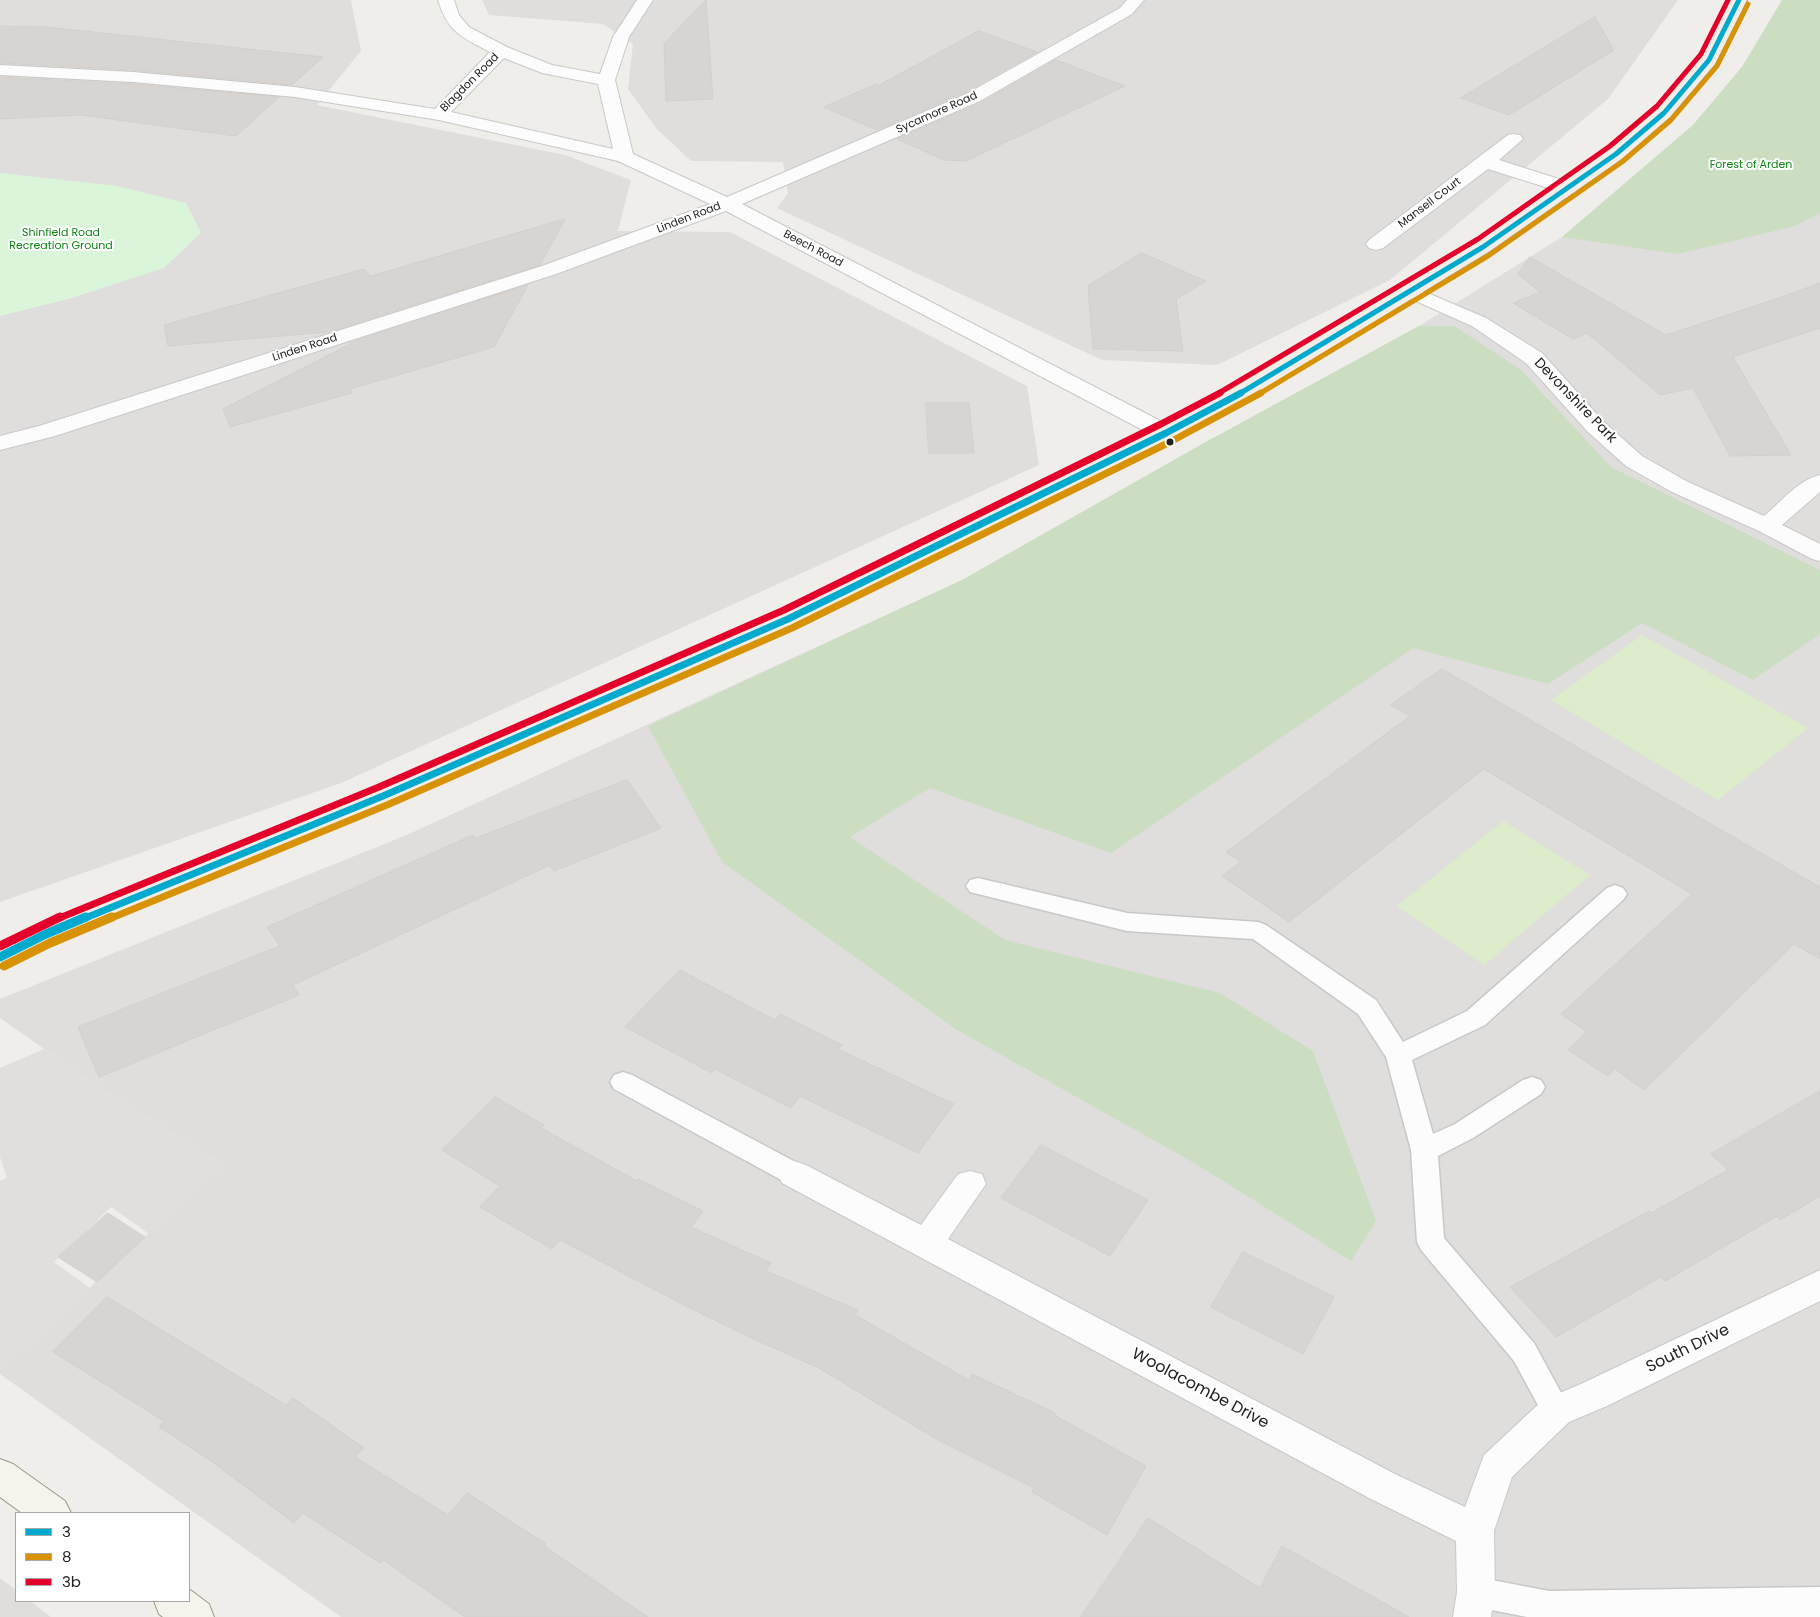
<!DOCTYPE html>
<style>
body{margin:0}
#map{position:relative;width:1820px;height:1617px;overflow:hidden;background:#f0eeeb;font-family:Poppins,sans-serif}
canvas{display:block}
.legend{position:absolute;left:15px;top:1512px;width:175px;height:90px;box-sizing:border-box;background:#fff;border:1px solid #a7a7a7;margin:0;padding:6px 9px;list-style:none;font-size:15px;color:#222}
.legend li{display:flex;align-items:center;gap:10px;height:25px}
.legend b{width:25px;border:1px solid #a7a7a7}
</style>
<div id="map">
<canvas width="1820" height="1617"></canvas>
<ul class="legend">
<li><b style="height:6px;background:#00a9ce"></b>3</li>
<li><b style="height:6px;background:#d79205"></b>8</li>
<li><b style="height:6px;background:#e4002b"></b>3b</li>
</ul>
</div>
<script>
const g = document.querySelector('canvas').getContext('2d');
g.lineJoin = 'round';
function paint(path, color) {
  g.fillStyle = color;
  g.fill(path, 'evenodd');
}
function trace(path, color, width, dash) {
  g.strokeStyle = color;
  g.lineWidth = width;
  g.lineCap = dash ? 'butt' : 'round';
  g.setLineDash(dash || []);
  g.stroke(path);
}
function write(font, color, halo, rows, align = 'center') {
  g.font = font + ' Poppins,sans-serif';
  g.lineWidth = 4;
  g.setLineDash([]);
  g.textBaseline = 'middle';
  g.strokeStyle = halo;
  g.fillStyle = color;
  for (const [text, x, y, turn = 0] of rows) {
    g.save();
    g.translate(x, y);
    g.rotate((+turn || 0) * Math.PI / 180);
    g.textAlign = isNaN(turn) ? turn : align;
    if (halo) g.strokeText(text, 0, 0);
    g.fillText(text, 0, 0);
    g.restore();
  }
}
const residential = new Path2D(`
 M 0,0 L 351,0 L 361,51 L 317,105 L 565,155 L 631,180 L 618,231 L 730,232 L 1027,386 L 1039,465 L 341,783 L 0,902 Z
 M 482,0 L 1678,0 L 1608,99 L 1390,280 L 1217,365 L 1102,360 L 777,208 L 788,193 L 783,162 L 691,161 L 656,128 L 628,89 L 633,44 L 603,24 L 489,15 Z
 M 1742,67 L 1820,92 L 1820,1617 L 341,1617 L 0,1374 L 0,1370 L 223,1165 L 97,1086 L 0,1018 L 0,999 L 409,834 L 962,580 L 1204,443 L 1419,326 L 1562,237 L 1693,125 Z
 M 0,1578 L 16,1590 L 16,1601 L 30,1601 L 51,1617 L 0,1617 Z`);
const grass = new Path2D(`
 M 1642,635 L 1808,728 L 1718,800 L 1551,700 Z
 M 1503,821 L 1590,875 L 1484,965 L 1397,906 Z`);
const forest = new Path2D(`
 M 1782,0 L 1820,0 L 1820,213 L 1795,226 L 1678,254 L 1562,237 L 1693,125 L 1742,67 Z
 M 1419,326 L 1454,326 L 1521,370 L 1611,467 L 1820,570 L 1820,634 L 1753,680 L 1642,623 L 1548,684 L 1413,648 L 1111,853 L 930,788 L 850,837 L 1005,940 L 1220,993 L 1313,1051 L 1376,1221 L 1351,1261 L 1196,1164 L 957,1030 L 722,862 L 648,726 L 962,580 L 1204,443 Z`);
const park = new Path2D(`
 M 0,173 L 117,186 L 186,203 L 201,233 L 164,268 L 72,298 L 0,316 Z`);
const parking = new Path2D(`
 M 44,1049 L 97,1086 L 223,1165 L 149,1234 L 111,1207 L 54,1262 L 90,1288 L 0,1370 L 0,1181 L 7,1178 L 0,1157 L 0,1068 Z`);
const building = new Path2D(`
 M 706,0 L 713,99 L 666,101 L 664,44 Z
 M 1595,17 L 1614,50 L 1509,115 L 1461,98 Z
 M 0,26 L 47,27 L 323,57 L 292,85 L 133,70 L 0,63 Z
 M 979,31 L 1037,52 L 967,91 L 877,130 L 824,107 L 876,84 L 879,85 Z
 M 1056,60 L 1125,86 L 966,161 L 944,160 L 897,139 L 981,103 Z
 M 0,77 L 133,84 L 279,97 L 236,136 L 81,115 L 0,119 Z
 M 565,219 L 540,265 L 327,332 L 168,346 L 164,325 L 364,269 L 370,276 Z
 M 1142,253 L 1206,281 L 1176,299 L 1183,351 L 1093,349 L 1088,286 Z
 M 1530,257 L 1666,335 L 1782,297 L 1820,283 L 1820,328 L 1733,357 L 1791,455 L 1730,456 L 1693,388 L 1660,395 L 1587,333 L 1573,339 L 1513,303 L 1540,292 L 1518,274 Z
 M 528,285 L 494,347 L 350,389 L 352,393 L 230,427 L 223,409 L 356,341 Z
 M 926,403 L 969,403 L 974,453 L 929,453 Z
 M 1442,669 L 1820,887 L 1820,959 L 1794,944 L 1644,1090 L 1615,1069 L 1608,1076 L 1568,1050 L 1587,1032 L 1561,1014 L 1692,894 L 1484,769 L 1289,922 L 1222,876 L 1241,862 L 1226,852 L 1410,716 L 1391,705 Z
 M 627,780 L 661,828 L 554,871 L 550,865 L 293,985 L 299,995 L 99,1077 L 78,1027 L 280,946 L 267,927 L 401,867 L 473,835 L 475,838 Z
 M 680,970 L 775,1020 L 780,1014 L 842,1045 L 838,1049 L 954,1104 L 918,1153 L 800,1096 L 791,1108 L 715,1069 L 712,1073 L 625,1027 Z
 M 1820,1091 L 1820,1196 L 1780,1220 L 1777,1216 L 1665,1281 L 1661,1277 L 1556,1337 L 1510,1287 L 1649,1211 L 1651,1213 L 1728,1170 L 1711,1154 Z
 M 495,1097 L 544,1125 L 541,1128 L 637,1181 L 638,1179 L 703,1211 L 691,1227 L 771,1263 L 766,1271 L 858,1310 L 855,1315 L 969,1380 L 972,1374 L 1055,1413 L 1054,1415 L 1146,1466 L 1107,1535 L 1032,1492 L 1034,1488 L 936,1439 L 819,1368 L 745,1335 L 682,1304 L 560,1240 L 552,1249 L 480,1207 L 500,1186 L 442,1150 Z
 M 1041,1145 L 1148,1200 L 1110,1256 L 1001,1198 Z
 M 108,1213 L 145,1237 L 97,1282 L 58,1257 Z
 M 1243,1252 L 1334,1297 L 1303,1354 L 1211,1307 Z
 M 107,1297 L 286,1405 L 293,1398 L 364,1448 L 355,1457 L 448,1515 L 467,1493 L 546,1544 L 544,1546 L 648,1617 L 465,1617 L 383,1560 L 380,1563 L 303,1513 L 294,1523 L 207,1458 L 159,1427 L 164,1421 L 53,1352 Z
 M 1148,1518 L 1260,1588 L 1282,1546 L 1409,1617 L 1081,1617 Z`);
const service = new Path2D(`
 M 978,878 L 1127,913 L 1258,922 L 1266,925 L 1376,1000 L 1403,1042 L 1467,1011 L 1607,888 L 1615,885 L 1623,888 L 1627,894 L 1623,900 L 1485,1025 L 1412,1060 L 1433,1134 L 1455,1124 L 1523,1080 L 1532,1077 L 1541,1080 L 1545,1087 L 1541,1094 L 1473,1138 L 1438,1156 L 1444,1238 L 1534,1343 L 1571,1411 L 1566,1420 L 1556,1424 L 1546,1420 L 1514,1361 L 1421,1250 L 1417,1242 L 1411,1150 L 1386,1057 L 1358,1014 L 1253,939 L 1127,931 L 970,892 L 966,886 L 970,880 Z
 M 623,1072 L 632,1075 L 803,1166 L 807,1174 L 803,1182 L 794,1185 L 785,1182 L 614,1089 L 610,1082 L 614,1075 Z
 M 1476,1577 L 1549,1591 L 1820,1587 L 1820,1617 L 1527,1617 L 1476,1607 L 1465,1603 L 1460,1592 L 1465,1581 Z`);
const minor = new Path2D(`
 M 438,0 L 454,0 L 459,15 L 469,27 L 507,47 L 552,65 L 600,74 L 613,37 L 637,0 L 653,0 L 629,37 L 615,80 L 633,154 L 727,197 L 968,93 L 1120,8 L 1127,0 L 1144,0 L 1132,14 L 980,101 L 742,204 L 1174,428 L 1177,433 L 1174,438 L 1166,440 L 1158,438 L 726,211 L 556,274 L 55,436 L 0,450 L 0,436 L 39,426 L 542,266 L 710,204 L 618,161 L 439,120 L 295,97 L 133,82 L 0,75 L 0,65 L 133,72 L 295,87 L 435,109 L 490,52 C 462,37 448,33 438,0 ZM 504,58 L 542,73 L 598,84 L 613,149 L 451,112 Z
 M 1514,134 L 1520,135 L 1523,139 L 1499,160 L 1575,184 L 1577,188 L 1575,192 L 1568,194 L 1561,192 L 1488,169 L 1383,248 L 1376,250 L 1369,248 L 1366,244 L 1369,240 L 1508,135 Z
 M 1409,285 L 1486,318 L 1542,353 L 1603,421 L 1642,456 L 1688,482 L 1764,516 C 1781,502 1798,480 1820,475 L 1820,492 L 1782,525 L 1820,544 L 1820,561 L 1812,559 L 1759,531 L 1672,492 L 1626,466 L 1587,431 L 1526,363 L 1472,326 L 1402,295 L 1399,291 L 1402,287 Z
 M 794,1161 L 806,1165 L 921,1225 L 958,1174 L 970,1171 L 982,1174 L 986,1184 L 948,1239 L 1395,1474 L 1465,1507 L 1484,1455 L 1543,1400 L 1581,1384 L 1820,1270 L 1820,1301 L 1607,1406 L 1569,1422 L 1512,1477 L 1494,1531 L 1495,1592 L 1491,1617 L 1453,1617 L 1457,1592 L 1456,1541 L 1369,1498 L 782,1183 L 778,1174 L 782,1165 Z`);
const secondary = new Path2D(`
 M 0,1459 L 13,1464 L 65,1501 L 71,1513 L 22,1513 L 0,1497 Z
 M 189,1589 L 209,1604 L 214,1617 L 163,1617 L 159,1614 L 154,1601 L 189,1601 Z`);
const primary = new Path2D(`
 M 1731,0 L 1747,0 L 1715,64 L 1670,117 L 1623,158 L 1490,251 L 1246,400 L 1174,438 L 797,625 L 393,803 L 56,942 L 10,965 L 0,968 L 0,944 L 36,926 L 373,789 L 779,613 L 1158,428 L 1230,390 L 1476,243 L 1609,150 L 1658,109 L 1701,58 Z`);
const bus1Far2 = new Path2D(`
 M 1239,394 L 1483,247 L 1616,154 L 1664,113 L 1709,60 L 1739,0`);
const bus1Far1 = new Path2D(`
 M 83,919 L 383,796 L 788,619 L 1166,433 L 1241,393`);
const bus1 = new Path2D(`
 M 0,957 L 46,934 L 86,917`);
const bus2Far2 = new Path2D(`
 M 1259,394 L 1488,256 L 1622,162 L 1671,120 L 1717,66 L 1748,4`);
const bus2Far1 = new Path2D(`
 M 109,919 L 387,805 L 792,628 L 1170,442 L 1261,393`);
const bus2 = new Path2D(`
 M 4,966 L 50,943 L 112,917`);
const bus3Far2 = new Path2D(`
 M 1217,394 L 1478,239 L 1610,146 L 1657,106 L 1701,54 L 1728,0`);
const bus3Far1 = new Path2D(`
 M 57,919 L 379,787 L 784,610 L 1161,424 L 1220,393`);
const bus3 = new Path2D(`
 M 0,946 L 60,917`);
const markers = [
 [1170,442,4.5,"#222"]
];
const farStreetnames = [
 ["Blagdon Road",470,83,-45],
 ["Sycamore Road",937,113,-24],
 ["Mansell Court",1430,203,-37],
 ["Linden Road",689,218,-21],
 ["Beech Road",813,249,28],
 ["Linden Road",305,348,-18]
];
const farParknames = [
 ["Forest of Arden",1751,165],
 ["Shinfield Road",61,233],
 ["Recreation Ground",61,246]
];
const streetNames = [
 ["Devonshire Park",1575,401,46]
];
const nearStreetnames = [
 ["South Drive",1688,1349,-26],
 ["Woolacombe Drive",1200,1389,28]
];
paint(residential, '#dfdedc');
paint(grass, '#ddeccb');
paint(forest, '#cbdec1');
paint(park, '#daf5da');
paint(parking, '#e0dfde');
paint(building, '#d7d4d2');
trace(building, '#d3d0cc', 1);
trace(service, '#c9c8c7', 3);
trace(minor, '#c9c8c7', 2);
trace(secondary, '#999a82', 2);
trace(primary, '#a79c86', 2);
paint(service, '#fdfcfc');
paint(minor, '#fdfcfc');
paint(secondary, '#f4f4ed');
paint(primary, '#f3ede7');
trace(bus1Far2, '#00a9ce', 5);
trace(bus1Far1, '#00a9ce', 7);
trace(bus1, '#00a9ce', 9);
trace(bus2Far2, '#d79205', 5);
trace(bus2Far1, '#d79205', 7);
trace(bus2, '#d79205', 9);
trace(bus3Far2, '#e4002b', 5);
trace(bus3Far1, '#e4002b', 7);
trace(bus3, '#e4002b', 9);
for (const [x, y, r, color] of markers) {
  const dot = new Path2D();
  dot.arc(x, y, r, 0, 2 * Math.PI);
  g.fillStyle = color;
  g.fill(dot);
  trace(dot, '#fff', 2);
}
write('11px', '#222', '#fff', farStreetnames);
write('11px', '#0c8416', '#fff', farParknames);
write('14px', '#222', '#fff', streetNames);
write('16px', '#222', '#fff', nearStreetnames);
</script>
